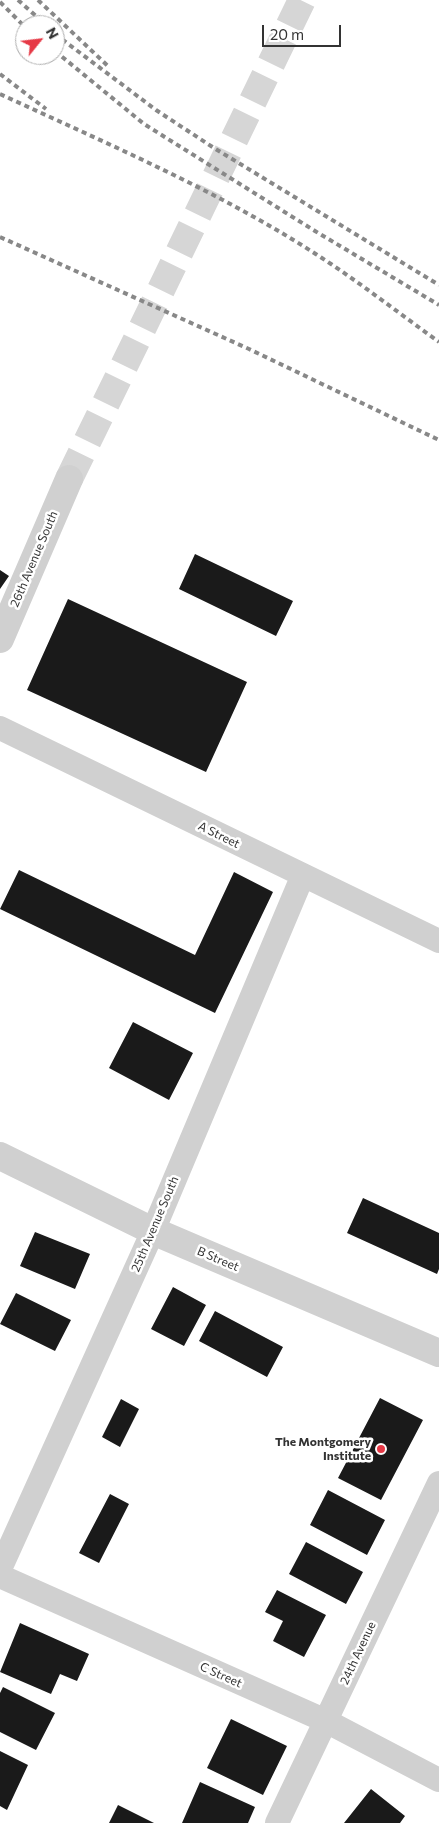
<!DOCTYPE html>
<style>
body{margin:0}
#map{position:relative;width:439px;height:1823px;overflow:hidden;background:#fff;font-family:Commissioner,sans-serif}
canvas{display:block}
.north{position:absolute;left:15px;top:15px;width:50px;height:50px;box-sizing:border-box;background:#fff;border:1px solid #adadad;border-radius:50%;rotate:61deg;font-size:14px;font-weight:700;line-height:20px;text-align:center;color:#333}
.north::after{content:'';display:block;margin:auto;width:18px;height:22px;background:#e63946;clip-path:polygon(50% 0,100% 100%,50% 72%,0 100%)}
.scale{position:absolute;left:262px;top:25px;width:79px;height:22px;box-sizing:border-box;border:2px solid #333;border-top:0;padding-left:6px;font-size:15px;line-height:18px;white-space:nowrap;color:#333;-webkit-text-stroke:4px #fff;paint-order:stroke}
</style>
<div id="map">
<canvas width="439" height="1823"></canvas>
<div class="north">N</div>
<div class="scale">20 m</div>
</div>
<script>
const g = document.querySelector('canvas').getContext('2d');
g.lineJoin = 'round';
function paint(path, color) {
  g.fillStyle = color;
  g.fill(path, 'evenodd');
}
function trace(path, color, width, dash) {
  g.strokeStyle = color;
  g.lineWidth = width;
  g.lineCap = dash ? 'butt' : 'round';
  g.setLineDash(dash || []);
  g.stroke(path);
}
function write(font, color, halo, rows, align = 'center') {
  g.font = font + ' Commissioner,sans-serif';
  g.lineWidth = 5;
  g.setLineDash([]);
  g.textBaseline = 'middle';
  g.strokeStyle = halo;
  g.fillStyle = color;
  for (const [text, x, y, turn = 0] of rows) {
    g.save();
    g.translate(x, y);
    g.rotate((+turn || 0) * Math.PI / 180);
    g.textAlign = isNaN(turn) ? turn : align;
    if (halo) g.strokeText(text, 0, 0);
    g.fillText(text, 0, 0);
    g.restore();
  }
}
const building = new Path2D(`
 M 195,554 L 293,601 L 276,636 L 179,589 Z
 M 0,570 L 9,576 L 0,589 Z
 M 68,599 L 247,682 L 206,772 L 27,690 Z
 M 19,870 L 195,955 L 234,872 L 273,892 L 215,1013 L 0,909 Z
 M 133,1022 L 193,1053 L 169,1100 L 109,1068 Z
 M 363,1198 L 439,1233 L 439,1269 L 437,1274 L 347,1233 Z
 M 35,1232 L 90,1254 L 75,1289 L 20,1266 Z
 M 173,1287 L 206,1305 L 184,1346 L 151,1329 Z
 M 16,1293 L 71,1320 L 55,1351 L 0,1324 Z
 M 215,1311 L 283,1347 L 267,1377 L 199,1341 Z
 M 380,1398 L 423,1420 L 381,1500 L 338,1478 Z
 M 121,1399 L 139,1409 L 120,1447 L 102,1437 Z
 M 328,1490 L 385,1520 L 367,1555 L 310,1525 Z
 M 110,1494 L 129,1504 L 99,1563 L 79,1553 Z
 M 306,1542 L 363,1572 L 346,1604 L 289,1574 Z
 M 277,1590 L 326,1615 L 304,1657 L 273,1641 L 283,1621 L 265,1612 Z
 M 20,1623 L 89,1654 L 77,1681 L 60,1674 L 51,1694 L 0,1672 Z
 M 3,1687 L 55,1713 L 36,1750 L 0,1732 L 0,1693 Z
 M 231,1719 L 287,1746 L 263,1795 L 207,1768 Z
 M 0,1751 L 28,1765 L 7,1810 L 0,1806 Z
 M 200,1782 L 255,1807 L 248,1823 L 182,1823 Z
 M 371,1789 L 405,1816 L 400,1823 L 344,1823 Z
 M 118,1805 L 154,1823 L 109,1823 Z`);
const tertiaryTunnel = new Path2D(`
 M 69,479 L 302,0`);
const minor = new Path2D(`
 M 0,728 L 439,941
 M 0,1569 L 153,1231 L 303,875
 M 0,1576 L 326,1721 L 439,1780
 M 277,1823 L 439,1483`);
const tertiary = new Path2D(`
 M 0,639 L 69,479
 M 0,1156 L 153,1231 L 439,1353`);
const rail = new Path2D(`
 M 18,0 L 46,25
 M 38,0 L 110,68
 M 0,2 L 25,27
 M 55,34 L 156,110 L 214,148 L 439,285
 M 55,51 L 144,124 L 315,231 L 439,305
 M 0,74 L 46,109
 M 0,94 C 112,146 228,195 331,264 C 368,289 403,316 439,342
 M 0,237 L 249,349 L 439,440`);
const markers = [
 [381,1449,5,"#e63946"]
];
const streetNames = [
 ["26th Avenue South",34,559,-67],
 ["A Street",219,835,26],
 ["25th Avenue South",155,1224,-67],
 ["B Street",218,1259,23],
 ["24th Avenue",358,1653,-65],
 ["C Street",221,1675,24]
];
const poiNames = [
 ["The Montgomery",371,1442],
 ["Institute",371,1456]
];
paint(building, '#1a1a1a');
trace(tertiaryTunnel, '#d6d6d6', 28, [28, 14]);
trace(minor, '#d0d0d0', 24);
trace(tertiary, '#d0d0d0', 28);
trace(rail, '#888', 4, [5, 4]);
for (const [x, y, r, color] of markers) {
  const dot = new Path2D();
  dot.arc(x, y, r, 0, 2 * Math.PI);
  g.fillStyle = color;
  g.fill(dot);
  trace(dot, '#fff', 2);
}
write('12px', '#333', '#fff', streetNames);
write('bold 12px', '#333', '#fff', poiNames, 'right');
</script>
